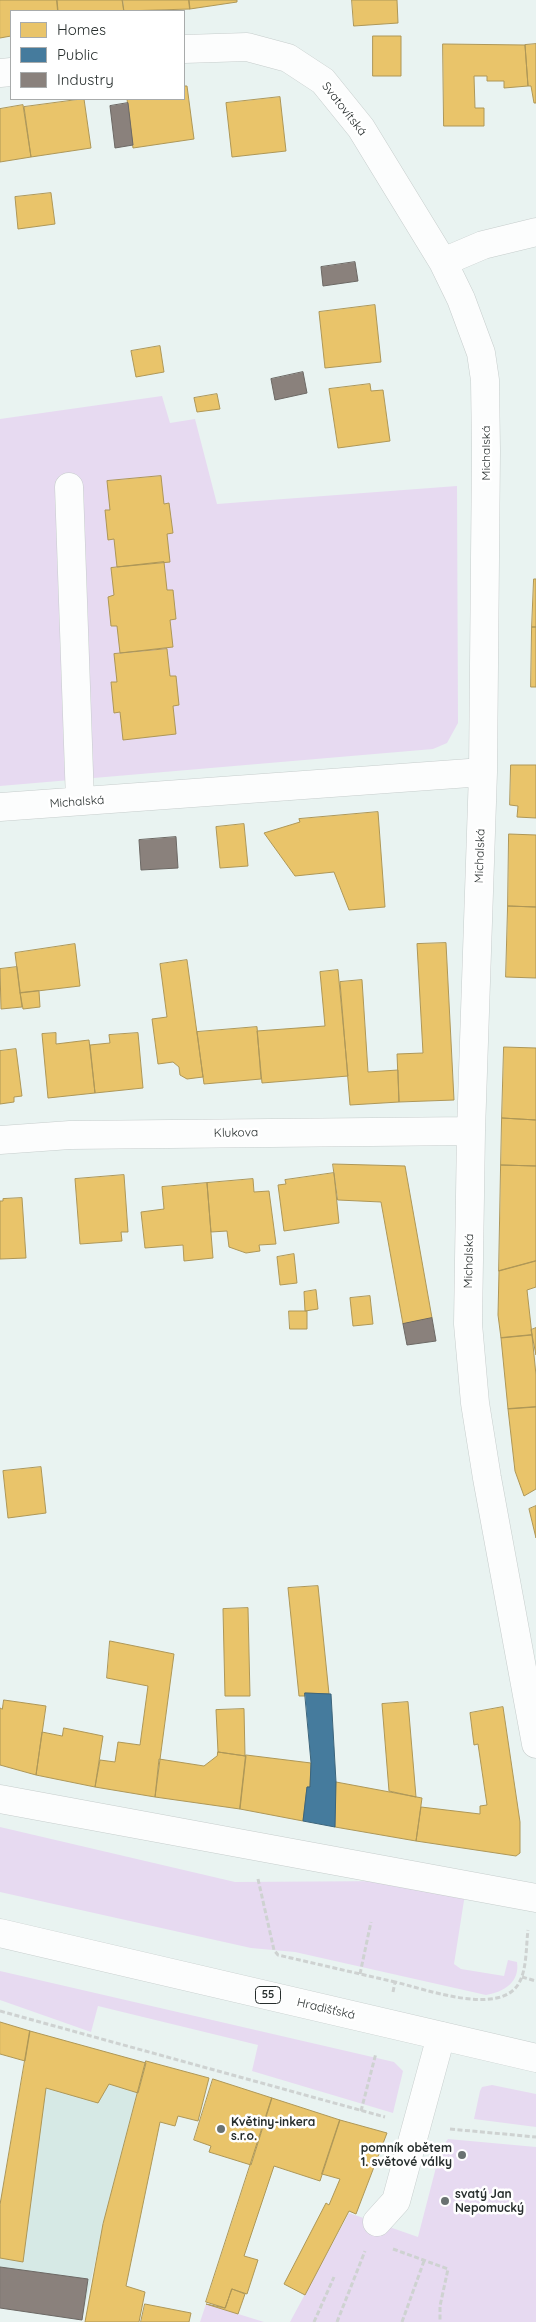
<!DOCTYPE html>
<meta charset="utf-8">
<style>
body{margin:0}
#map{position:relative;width:536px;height:2322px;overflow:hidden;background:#e9f3f1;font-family:Quicksand,sans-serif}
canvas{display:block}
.legend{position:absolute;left:10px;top:10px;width:175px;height:90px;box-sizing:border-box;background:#fff;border:1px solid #a8abab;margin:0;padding:6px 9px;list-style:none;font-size:15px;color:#262d2c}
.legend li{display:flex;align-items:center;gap:10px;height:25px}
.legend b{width:25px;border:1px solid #a8abab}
</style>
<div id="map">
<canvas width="536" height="2322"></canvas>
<ul class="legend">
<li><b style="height:14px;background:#e9c46a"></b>Homes</li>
<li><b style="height:14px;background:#457b9d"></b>Public</li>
<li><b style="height:14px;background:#8a817c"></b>Industry</li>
</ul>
</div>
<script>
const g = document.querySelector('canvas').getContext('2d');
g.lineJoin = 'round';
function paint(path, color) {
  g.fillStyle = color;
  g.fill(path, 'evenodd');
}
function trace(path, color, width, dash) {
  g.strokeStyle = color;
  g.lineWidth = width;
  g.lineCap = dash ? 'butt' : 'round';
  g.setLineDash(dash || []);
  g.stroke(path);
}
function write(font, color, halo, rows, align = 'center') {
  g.font = font + ' Quicksand,sans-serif';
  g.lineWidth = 5;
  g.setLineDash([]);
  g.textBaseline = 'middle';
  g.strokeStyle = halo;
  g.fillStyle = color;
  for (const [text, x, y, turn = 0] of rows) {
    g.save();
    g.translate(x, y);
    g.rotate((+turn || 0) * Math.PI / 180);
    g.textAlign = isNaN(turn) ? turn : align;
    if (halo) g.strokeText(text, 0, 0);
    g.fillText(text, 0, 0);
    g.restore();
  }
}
const built = new Path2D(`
 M 30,2031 L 146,2063 L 103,2227 L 82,2320 L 0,2308 L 0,2204 Z`);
const green = new Path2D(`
 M 162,396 L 170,423 L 195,419 L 217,504 L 457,486 L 458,723 L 447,743 L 433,749 L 0,786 L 0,419 Z
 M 0,1827 L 235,1882 L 394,1881 L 465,1894 L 454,1964 L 461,1969 L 504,1976 L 508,1960 L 517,1962 C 520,1982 504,1992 486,1995 L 295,1952 L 251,1948 L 0,1892 Z
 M 0,1971 L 394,2062 L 403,2071 L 393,2113 L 252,2071 L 258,2045 L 98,2006 L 91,2032 L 0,2000 Z
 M 492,2085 L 536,2094 L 536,2127 L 474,2119 L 480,2091 L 482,2087 Z
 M 448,2139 L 536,2147 L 536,2322 L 290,2322 L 349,2213 L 418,2237 L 441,2148 Z
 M 206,2304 L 264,2322 L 200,2322 Z`);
const homes = new Path2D(`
 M 0,0 L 57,0 L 58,11 L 11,11 L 11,36 L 0,38 Z
 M 57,0 L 122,0 L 124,11 L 58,11 Z
 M 123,0 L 189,0 L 190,9 L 124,11 Z
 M 189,0 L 237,0 L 237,2 L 190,9 Z
 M 352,0 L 397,0 L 398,23 L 354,26 Z
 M 373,36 L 401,36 L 401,76 L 373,76 Z
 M 443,44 L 525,45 L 528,86 L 504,88 L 504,81 L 487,81 L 487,76 L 474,76 L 475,108 L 484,108 L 484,126 L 444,126 Z
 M 536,44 L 536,103 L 534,103 L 531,86 L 528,86 L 525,45 Z
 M 184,86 L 187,86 L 194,139 L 133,148 L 127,99 L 184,99 Z
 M 280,97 L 286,151 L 232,157 L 226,103 Z
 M 84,99 L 91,148 L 31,157 L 24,107 Z
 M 23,105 L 31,157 L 0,162 L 0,109 Z
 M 51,193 L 55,224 L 18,229 L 15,197 Z
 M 375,305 L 381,362 L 325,368 L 319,312 Z
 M 160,346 L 164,372 L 136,377 L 131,351 Z
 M 370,384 L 371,391 L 383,390 L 390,441 L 338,448 L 329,389 Z
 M 217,394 L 220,409 L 197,412 L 194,398 Z
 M 161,476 L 164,504 L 169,503 L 173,533 L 167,534 L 170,562 L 117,567 L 114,539 L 108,540 L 105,510 L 110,510 L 107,481 Z
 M 164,562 L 167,590 L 173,590 L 176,619 L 170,620 L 173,647 L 120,653 L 117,626 L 111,626 L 108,597 L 114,595 L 111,568 Z
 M 534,579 L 536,579 L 536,627 L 532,627 Z
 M 532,627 L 536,627 L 536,687 L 531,687 Z
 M 167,649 L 170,676 L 176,676 L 179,705 L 173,706 L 176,734 L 123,740 L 120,712 L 114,713 L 111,682 L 117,682 L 114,654 Z
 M 511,765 L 536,765 L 536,818 L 517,817 L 518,806 L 510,805 Z
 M 378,812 L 385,907 L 349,910 L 334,872 L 295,876 L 264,833 L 300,822 L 299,819 Z
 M 244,824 L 248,866 L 220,868 L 216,827 Z
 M 509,834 L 536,835 L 536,907 L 508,906 Z
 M 508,906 L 536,907 L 536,978 L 506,977 Z
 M 446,943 L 454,1100 L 399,1102 L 397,1054 L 423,1053 L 417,944 Z
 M 75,944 L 80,986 L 20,993 L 15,953 Z
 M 187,960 L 203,1077 L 187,1079 L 180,1075 L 179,1067 L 173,1062 L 158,1064 L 152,1019 L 167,1017 L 160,964 Z
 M 17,967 L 22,1007 L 1,1009 L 0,969 Z
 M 338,970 L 348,1076 L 262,1083 L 257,1031 L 325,1026 L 320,972 Z
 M 362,980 L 368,1072 L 398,1070 L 399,1102 L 350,1105 L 340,982 Z
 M 39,991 L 40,1007 L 23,1009 L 20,993 Z
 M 257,1027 L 261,1079 L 204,1084 L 197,1032 Z
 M 56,1033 L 56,1044 L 89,1040 L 95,1093 L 48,1098 L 42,1034 Z
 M 138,1033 L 143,1088 L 95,1093 L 90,1045 L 110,1043 L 109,1035 Z
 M 504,1047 L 536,1048 L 536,1120 L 502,1118 Z
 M 16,1049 L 22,1096 L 14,1097 L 14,1102 L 0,1104 L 0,1051 Z
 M 502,1118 L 536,1120 L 536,1166 L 501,1165 Z
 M 333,1164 L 405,1166 L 432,1318 L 403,1324 L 381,1202 L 338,1200 Z
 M 501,1165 L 536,1166 L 536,1261 L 499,1271 Z
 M 334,1173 L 339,1223 L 284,1231 L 278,1185 L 286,1184 L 285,1180 Z
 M 124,1175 L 128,1232 L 121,1232 L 122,1241 L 80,1244 L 75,1179 Z
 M 253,1179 L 254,1192 L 269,1191 L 276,1244 L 259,1245 L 260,1251 L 246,1253 L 229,1247 L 227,1231 L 211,1232 L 207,1183 Z
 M 207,1183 L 213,1258 L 184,1261 L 183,1245 L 145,1248 L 141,1212 L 164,1209 L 162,1187 Z
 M 22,1198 L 26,1258 L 0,1259 L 0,1201 L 3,1201 L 3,1199 Z
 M 294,1254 L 297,1283 L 280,1285 L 277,1257 Z
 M 536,1261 L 536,1287 L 527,1290 L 532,1335 L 501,1338 L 498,1315 L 499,1271 Z
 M 316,1290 L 318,1309 L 305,1311 L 304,1292 Z
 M 370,1296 L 373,1324 L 353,1326 L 350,1298 Z
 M 289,1311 L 307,1311 L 307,1329 L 290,1329 Z
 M 536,1328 L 536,1355 L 531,1330 Z
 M 532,1335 L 536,1375 L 536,1407 L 508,1409 L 501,1338 Z
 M 536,1407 L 536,1489 L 524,1496 L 515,1471 L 508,1409 Z
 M 41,1467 L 46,1513 L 8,1518 L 3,1471 Z
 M 536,1506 L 536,1538 L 529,1509 Z
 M 318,1586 L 329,1694 L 305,1693 L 305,1696 L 299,1696 L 288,1588 Z
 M 248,1608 L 250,1696 L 225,1696 L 223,1609 Z
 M 110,1641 L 174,1654 L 155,1797 L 95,1787 L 100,1760 L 115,1762 L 118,1742 L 140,1745 L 148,1686 L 107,1678 Z
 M 4,1700 L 46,1706 L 36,1775 L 0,1765 L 0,1708 L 2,1709 Z
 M 408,1702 L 416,1797 L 389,1791 L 382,1704 Z
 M 503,1707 L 520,1822 L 520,1853 L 516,1856 L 416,1841 L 421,1807 L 480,1814 L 480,1806 L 487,1805 L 478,1744 L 474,1745 L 470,1713 Z
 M 244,1709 L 245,1756 L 218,1752 L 216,1710 Z
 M 64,1728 L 103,1736 L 95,1787 L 36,1775 L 42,1732 L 62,1736 Z
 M 218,1752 L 246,1756 L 240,1809 L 155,1797 L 159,1759 L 204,1766 L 217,1756 Z
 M 246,1755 L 311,1763 L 310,1787 L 307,1787 L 303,1821 L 240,1809 Z
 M 336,1782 L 422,1798 L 416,1841 L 335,1827 Z
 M 0,2022 L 30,2031 L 25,2061 L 0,2054 Z
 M 30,2031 L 146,2063 L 138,2093 L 109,2084 L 98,2103 L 46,2088 L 23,2262 L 0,2258 L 0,2205 Z
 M 146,2061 L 209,2078 L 198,2121 L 178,2116 L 175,2126 L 160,2122 L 126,2286 L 145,2292 L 139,2322 L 85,2322 L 103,2224 Z
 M 213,2079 L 272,2098 L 251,2165 L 209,2152 L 211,2146 L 194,2140 Z
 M 272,2098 L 340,2120 L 320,2181 L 274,2166 L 244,2256 L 258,2260 L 247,2294 L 232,2289 L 225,2308 L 206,2302 Z
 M 340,2120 L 387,2133 L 356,2214 L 349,2211 L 305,2295 L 284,2284 L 326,2203 L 329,2205 L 340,2179 L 322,2174 Z
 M 232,2289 L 245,2294 L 238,2314 L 206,2304 L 225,2308 Z
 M 145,2304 L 191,2313 L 189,2322 L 141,2322 Z`);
const public = new Path2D(`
 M 305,1693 L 331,1694 L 336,1782 L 335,1827 L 303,1821 L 307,1787 L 310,1787 L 311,1763 Z`);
const industry = new Path2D(`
 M 128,103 L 133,145 L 115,148 L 110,106 Z
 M 355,262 L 358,281 L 323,286 L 321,267 Z
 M 303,372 L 307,393 L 275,400 L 271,379 Z
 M 176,837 L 178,868 L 141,870 L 139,840 Z
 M 432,1318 L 436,1341 L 407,1345 L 403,1324 Z
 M 0,2267 L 88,2279 L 82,2320 L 0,2308 Z`);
const path = new Path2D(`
 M 258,1879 L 274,1950 L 278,1955 L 395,1982
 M 360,1974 L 371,1922
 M 522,1977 L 536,1981
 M 393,1992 L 395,1982 C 425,1989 500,2017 519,1983 C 527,1969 526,1946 528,1930
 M 0,2011 L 385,2117
 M 361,2111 L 376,2053
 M 450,2129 L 536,2137
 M 393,2249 L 448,2269 L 440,2306 L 440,2322
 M 314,2322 L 334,2277
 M 337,2322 L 365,2251
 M 402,2322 L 424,2261`);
const minor = new Path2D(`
 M 184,49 L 247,47 L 288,58 L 323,81 L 361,128 L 443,262 L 461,299 L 481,353 L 485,380 L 486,451 L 483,772 L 471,1131 L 468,1324 L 475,1403 L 487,1478 L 536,1744
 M 0,73 L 11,72
 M 443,262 L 483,245 L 536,232
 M 69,487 L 80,801
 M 0,807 L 483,772
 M 0,1140 L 70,1135 L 471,1131
 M 0,1799 L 536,1898
 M 377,2222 L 396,2201 L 441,2036`);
const major = new Path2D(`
 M 0,1933 L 536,2058`);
const markers = [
 [221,2129,5,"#6a7271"],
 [462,2155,5,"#6a7271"],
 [445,2201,5,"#6a7271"]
];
const shields = [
 [268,1995,25]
];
const shieldNames = [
 ["55",268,1995]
];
const streetNames = [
 ["Svatovítská",344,109,52],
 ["Michalská",486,453,-90],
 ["Michalská",77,802,-4],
 ["Michalská",480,856,-88],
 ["Klukova",236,1133,-1],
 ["Michalská",469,1261,-89],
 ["Hradišťská",326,2009,13]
];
const poiNames = [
 ["Květiny-inkera",231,2122],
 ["s.r.o.",231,2136],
 ["pomník obětem",452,2148,"right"],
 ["1. světové války",452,2162,"right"],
 ["svatý Jan",455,2194],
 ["Nepomucký",455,2208]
];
paint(built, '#d6e9e5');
paint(green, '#e7daf1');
paint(homes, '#e9c46a');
trace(homes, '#ae9757', 1);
paint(public, '#457b9d');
trace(public, '#3c647b', 1);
paint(industry, '#8a817c');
trace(industry, '#6c6864', 1);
trace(minor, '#c6cdcc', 29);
trace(major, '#c6cdcc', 29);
trace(path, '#ced2d1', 3, [5, 2.5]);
trace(minor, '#fcfdfd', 28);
trace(major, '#fcfdfd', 28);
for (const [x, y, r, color] of markers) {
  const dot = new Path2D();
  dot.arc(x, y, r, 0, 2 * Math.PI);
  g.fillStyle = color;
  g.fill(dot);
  trace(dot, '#fff', 2);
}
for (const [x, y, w] of shields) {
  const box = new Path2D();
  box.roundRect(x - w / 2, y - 8.5, w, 17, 4);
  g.fillStyle = '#fff';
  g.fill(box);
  trace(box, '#262d2c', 1);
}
write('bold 11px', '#262d2c', null, shieldNames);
write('12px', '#262d2c', '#fff', streetNames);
write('bold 12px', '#262d2c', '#fff', poiNames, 'left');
</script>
